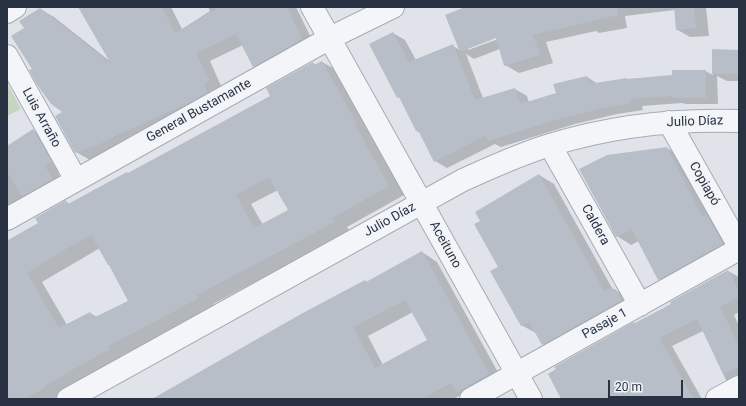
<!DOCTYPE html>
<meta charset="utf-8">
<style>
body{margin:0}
#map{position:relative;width:746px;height:406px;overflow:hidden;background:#e0e4ea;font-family:Roboto,sans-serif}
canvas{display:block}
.frame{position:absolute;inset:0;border:8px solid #283243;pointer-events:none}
.scale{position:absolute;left:608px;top:380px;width:75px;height:18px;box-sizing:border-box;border:2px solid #283243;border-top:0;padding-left:5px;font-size:12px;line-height:14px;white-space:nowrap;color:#283243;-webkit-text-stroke:3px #f0f3f7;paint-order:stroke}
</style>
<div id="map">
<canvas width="746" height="406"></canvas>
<div class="frame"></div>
<div class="scale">20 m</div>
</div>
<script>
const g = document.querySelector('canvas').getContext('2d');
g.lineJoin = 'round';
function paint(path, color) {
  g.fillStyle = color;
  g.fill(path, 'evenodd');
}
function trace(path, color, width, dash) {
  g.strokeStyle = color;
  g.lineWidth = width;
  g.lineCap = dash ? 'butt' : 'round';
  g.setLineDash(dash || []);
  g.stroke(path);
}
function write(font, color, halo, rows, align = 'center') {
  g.font = font + ' Roboto,sans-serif';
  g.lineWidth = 3;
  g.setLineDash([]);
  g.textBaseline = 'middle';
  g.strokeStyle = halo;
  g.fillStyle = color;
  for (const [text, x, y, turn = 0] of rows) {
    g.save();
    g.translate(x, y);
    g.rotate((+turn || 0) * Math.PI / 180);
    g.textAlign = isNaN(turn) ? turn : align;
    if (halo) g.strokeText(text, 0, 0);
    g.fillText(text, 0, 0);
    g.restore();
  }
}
const green = new Path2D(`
 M 7,83 L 21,109 L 7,116 Z`);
const shadow = new Path2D(`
 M 79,7 L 171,7 L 182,29 L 210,11 L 208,7 L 296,7 L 316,48 L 268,74 L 254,66 L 243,45 L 210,61 L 222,88 L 90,160 L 76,152 L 64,112 L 33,70 L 25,28 L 40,9 L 54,17 L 111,62 Z
 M 468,7 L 706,7 L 709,36 L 690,37 L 676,29 L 675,10 L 625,16 L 627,28 L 599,33 L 596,31 L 546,42 L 553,63 L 519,73 L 505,65 L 500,49 L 474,59 L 466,54 L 483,98 L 515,89 L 527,96 L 529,103 L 557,94 L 587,77 L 598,84 L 626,79 L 629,80 L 673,76 L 705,71 L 713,75 L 713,50 L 739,51 L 739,81 L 727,81 L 717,76 L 718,104 L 686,104 L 682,103 L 642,106 L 643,110 L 617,114 L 575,124 L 501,147 L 495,144 L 447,168 L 435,161 L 420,133 L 417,131 L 401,98 L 398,97 L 393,33 L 405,40 L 416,60 L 453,46 L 460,50 ZM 500,36 L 501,38 L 468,50 L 468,48 Z
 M 322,62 L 338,71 L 404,195 L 347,227 L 350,232 L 213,304 L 215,308 L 123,355 L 125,358 L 56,399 L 7,399 L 7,242 L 40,223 L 66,202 L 70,204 L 129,174 L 272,96 L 313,63 L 316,65 ZM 278,190 L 290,210 L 263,225 L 251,204 ZM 100,248 L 129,301 L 97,317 L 90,313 L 67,325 L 42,282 Z
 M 33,130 L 48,139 L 65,170 L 58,173 L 66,187 L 37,204 L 25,196 L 7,206 L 7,147 Z
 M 667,148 L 682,157 L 737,252 L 673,287 L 659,279 L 639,241 L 631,245 L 617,236 Z
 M 539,175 L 554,184 L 612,288 L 626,296 L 635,308 L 557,352 L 543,344 L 536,333 L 521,325 L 481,221 Z
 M 422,252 L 437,262 L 504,383 L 462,394 L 454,399 L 153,399 L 365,281 L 367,282 ZM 413,312 L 428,340 L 383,365 L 368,336 Z
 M 728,271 L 739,277 L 739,312 L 734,315 L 739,326 L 739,387 L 726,380 L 703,331 L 672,346 L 702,399 L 562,399 L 636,324 L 673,305 Z`);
const building = new Path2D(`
 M 78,7 L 162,7 L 175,33 L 220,7 L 287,7 L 302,39 L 253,67 L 236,34 L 196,53 L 209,80 L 204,85 L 208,92 L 193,101 L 109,139 L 110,140 L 75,153 L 55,116 L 62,112 L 51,104 L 36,83 L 29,70 L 32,69 L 11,36 L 24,28 L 19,21 L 40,8 L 111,64 Z
 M 465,7 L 617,7 L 618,15 L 533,35 L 540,55 L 504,66 L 496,38 L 460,52 L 445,15 Z
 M 674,7 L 694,7 L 696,28 L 676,30 Z
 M 393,32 L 409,62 L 453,44 L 475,100 L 515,88 L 520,104 L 556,93 L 553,84 L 587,76 L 589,84 L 627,78 L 627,79 L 672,75 L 672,70 L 706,70 L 706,98 L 672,98 L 672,96 L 630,99 L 631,103 L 604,108 L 562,118 L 488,141 L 486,135 L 434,162 L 418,130 L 416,131 L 399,97 L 397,98 L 369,44 Z
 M 712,49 L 739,50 L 739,74 L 712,74 Z
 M 322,61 L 340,94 L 341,94 L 357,125 L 355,125 L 389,186 L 332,218 L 335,222 L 197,295 L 199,298 L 108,346 L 110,349 L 70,371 L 70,372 L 44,386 L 45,388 L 25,399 L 7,399 L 7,238 L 8,240 L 38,223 L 35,218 L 66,200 L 68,204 L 127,172 L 128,173 L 270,96 L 266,88 L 313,62 L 314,65 ZM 269,177 L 288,210 L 254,228 L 236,195 ZM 91,235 L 108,265 L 109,265 L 128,301 L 93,318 L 90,312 L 59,328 L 27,273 L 57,254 Z
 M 33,129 L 52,162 L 44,165 L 53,179 L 22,196 L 7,171 L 7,146 Z
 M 667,147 L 702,216 L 706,214 L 723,244 L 658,280 L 632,230 L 616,237 L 579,169 L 607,155 Z
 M 539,174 L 604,291 L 612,287 L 615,292 L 617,291 L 622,300 L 542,345 L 529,322 L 521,326 L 490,271 L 498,267 L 474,224 L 480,221 L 475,212 Z
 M 422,251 L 489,374 L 456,392 L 451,383 L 421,399 L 152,399 L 301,314 L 365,280 L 366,282 ZM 405,300 L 427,340 L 375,368 L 353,327 Z
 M 728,270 L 739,291 L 739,297 L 720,307 L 739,346 L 739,367 L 723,374 L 697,319 L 659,338 L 694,399 L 561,399 L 548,374 L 556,369 L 554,367 L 634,322 L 635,323 L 671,304 L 670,302 Z`);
const minor = new Path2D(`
 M 312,7 L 531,399
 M 7,12 L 15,7
 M 7,56 L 76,180
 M 669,122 L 739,246
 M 550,145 L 640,305
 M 7,219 L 330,38 L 393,7
 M 68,399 L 463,180 C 492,167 520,154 550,145 C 611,126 676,119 739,121
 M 471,399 L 739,249
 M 717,399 L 739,387`);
const streetNames = [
 ["General Bustamante",199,111,-29],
 ["Luis Arraño",41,118,61],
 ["Julio Díaz",695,122,-2],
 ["Copiapó",704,184,60],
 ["Julio Díaz",390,220,-29],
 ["Caldera",595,225,61],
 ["Aceituno",445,245,61],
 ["Pasaje 1",605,324,-29]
];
paint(green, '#c6d5c1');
paint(shadow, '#0003');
paint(building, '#b7bec8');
trace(minor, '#a5abb5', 24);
trace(minor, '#f4f5f8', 22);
write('13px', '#283243', '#f0f3f7', streetNames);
</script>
